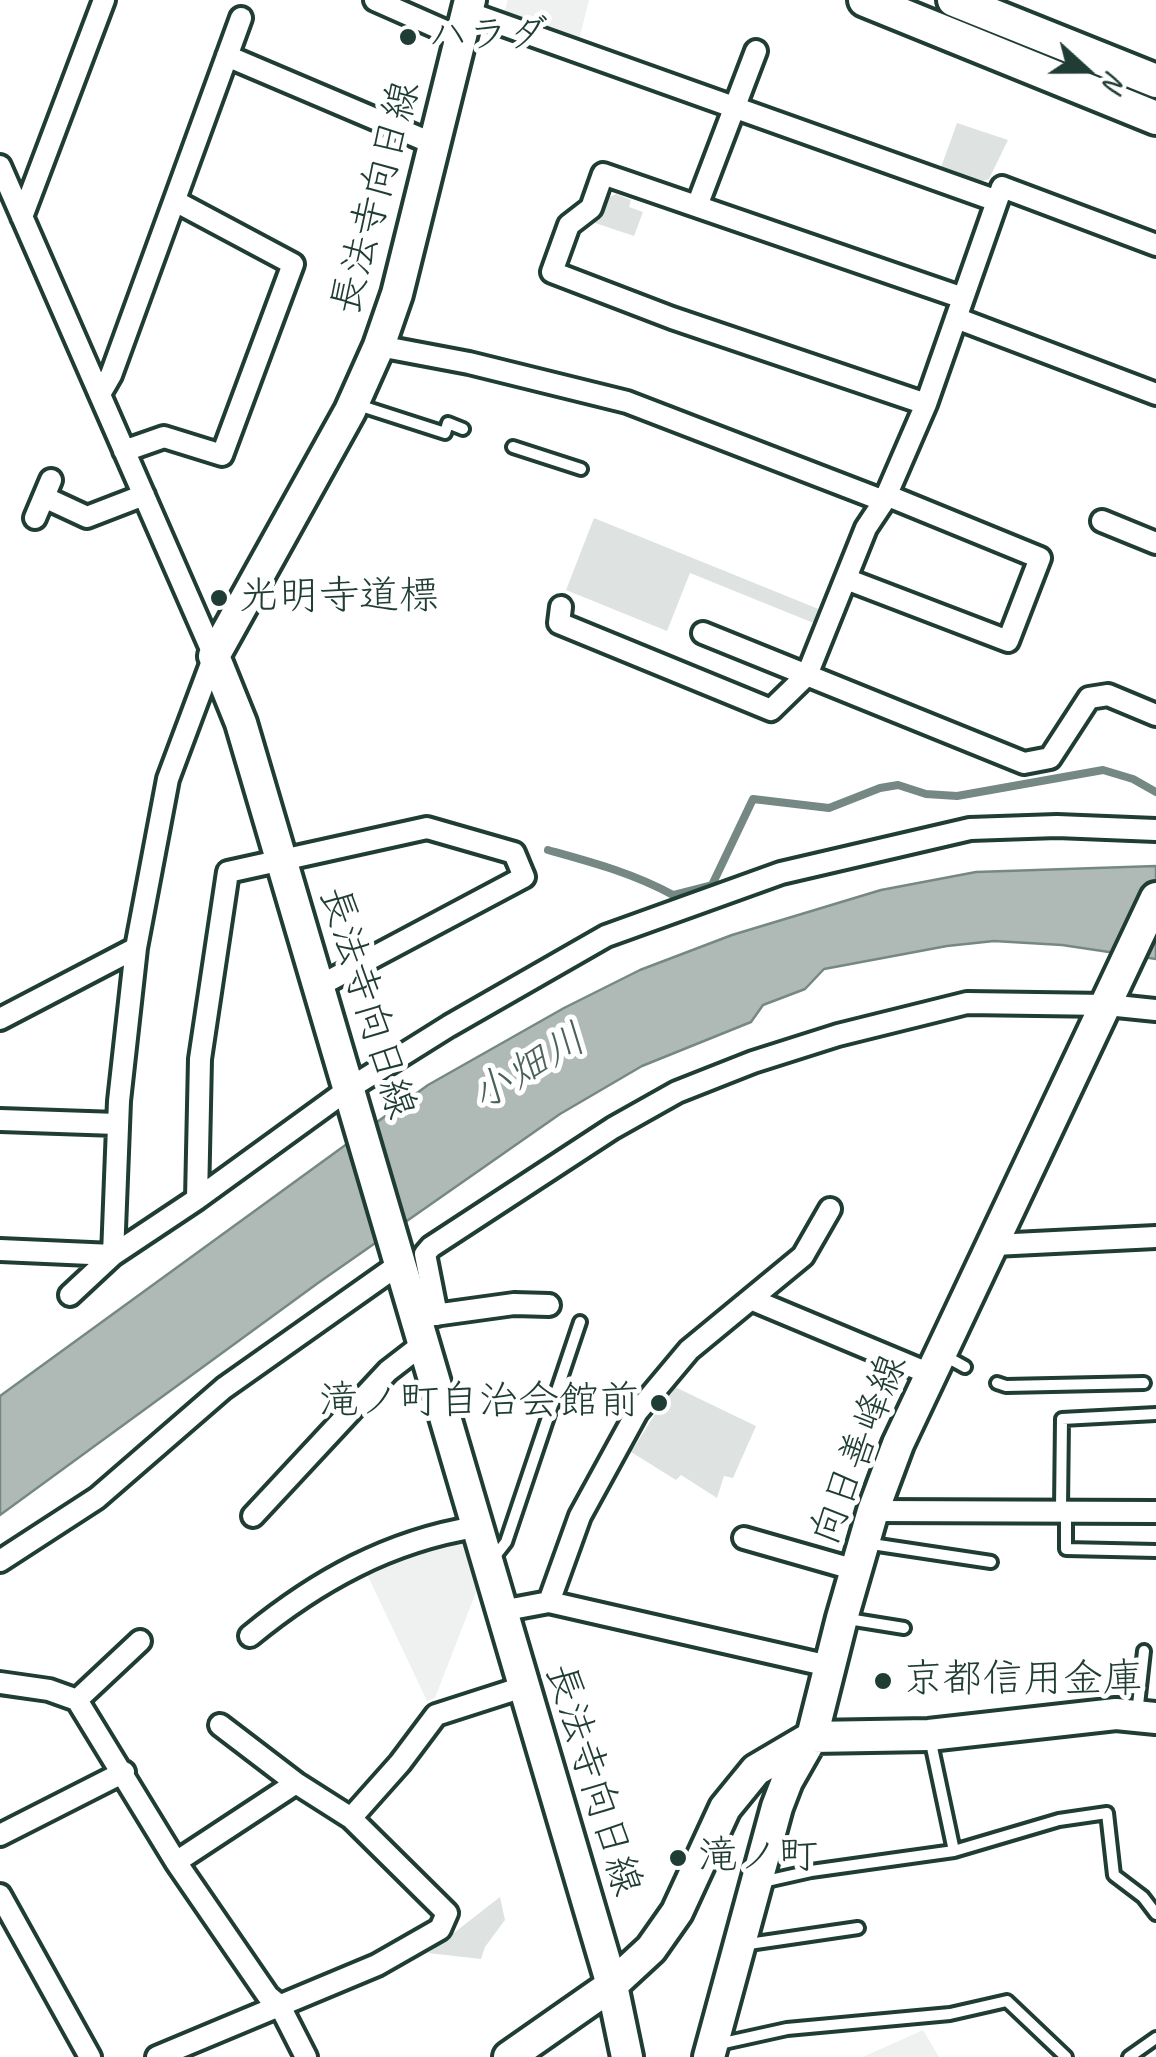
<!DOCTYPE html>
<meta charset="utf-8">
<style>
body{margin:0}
#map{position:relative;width:1156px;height:2057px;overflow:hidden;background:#fff;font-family:Caveat,sans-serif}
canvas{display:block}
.north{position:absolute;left:1036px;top:20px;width:100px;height:100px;-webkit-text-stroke:8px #fff;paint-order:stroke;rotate:111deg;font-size:28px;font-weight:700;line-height:40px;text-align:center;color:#1f3d34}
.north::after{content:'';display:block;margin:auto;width:35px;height:45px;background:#1f3d34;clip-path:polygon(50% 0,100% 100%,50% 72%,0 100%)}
</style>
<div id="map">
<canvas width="1156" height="2057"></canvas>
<div class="north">N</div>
</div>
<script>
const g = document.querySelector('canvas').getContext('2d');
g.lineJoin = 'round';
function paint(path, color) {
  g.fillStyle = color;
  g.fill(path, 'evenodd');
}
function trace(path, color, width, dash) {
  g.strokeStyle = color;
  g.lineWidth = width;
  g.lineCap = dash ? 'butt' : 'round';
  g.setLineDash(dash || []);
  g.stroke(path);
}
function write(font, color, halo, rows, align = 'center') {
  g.font = font + ' Caveat,"Klee One",sans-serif';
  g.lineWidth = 10;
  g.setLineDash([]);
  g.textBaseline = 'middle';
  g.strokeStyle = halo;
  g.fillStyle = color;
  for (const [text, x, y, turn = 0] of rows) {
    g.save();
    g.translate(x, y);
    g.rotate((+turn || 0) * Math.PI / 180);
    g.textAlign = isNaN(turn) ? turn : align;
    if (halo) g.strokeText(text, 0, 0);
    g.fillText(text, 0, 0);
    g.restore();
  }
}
const built = new Path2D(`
 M 508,0 L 589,0 L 578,44 L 503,16 Z
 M 462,1536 L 478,1587 L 435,1698 L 427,1701 L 365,1570 Z
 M 923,2030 L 939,2057 L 863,2057 Z`);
const green = new Path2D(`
 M 957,123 L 1008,140 L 989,179 L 971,184 L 939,173 Z
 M 616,194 L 631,200 L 629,207 L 643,212 L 634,236 L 595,223 L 603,200 Z
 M 594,518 L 821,610 L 816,624 L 690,573 L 667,631 L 566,590 Z
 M 673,1386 L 756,1426 L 733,1478 L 724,1476 L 717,1498 L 681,1475 L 676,1480 L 631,1452 Z
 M 500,1897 L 505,1920 L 485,1947 L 481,1959 L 428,1953 Z`);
const water = new Path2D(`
 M 1156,866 L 1156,959 L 1062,945 L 994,941 L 947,946 L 824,969 L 805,989 L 763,1005 L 751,1022 L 642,1066 L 560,1114 L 318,1283 L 0,1515 L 0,1396 L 428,1085 L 564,1008 L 640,970 L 732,935 L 881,890 L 976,872 Z`);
const stream = new Path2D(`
 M 548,850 C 591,862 633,873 673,895 L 712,885 L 753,799 L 829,808 L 880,788 L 898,785 L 926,794 L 957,796 L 1103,770 L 1133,779 L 1156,792`);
const service = new Path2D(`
 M 355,404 L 445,433 L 448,423 L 463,429
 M 513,447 L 581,469
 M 945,1356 L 965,1367
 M 997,1383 L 1006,1386 L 1144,1383
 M 1061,1509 L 1062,1419 L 1156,1414
 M 1066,1510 L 1066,1549 L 1156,1551
 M 865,1543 L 991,1562
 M 492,1560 L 506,1542 L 580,1322
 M 848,1619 L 904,1628
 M 1137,1714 L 1144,1651
 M 930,1738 L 954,1851 L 1059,1820 L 1107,1813 L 1114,1875 L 1143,1897 L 1156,1914
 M 762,1882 L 811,1871 L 954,1851
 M 742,1945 L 858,1928
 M 719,2044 L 787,2029 L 950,2014 L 1007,2001 L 1066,2057
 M 1129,2057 L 1156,2038`);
const minor = new Path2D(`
 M 375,0 L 461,38
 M 467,12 L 997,201
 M 227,56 L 434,144
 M 0,166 L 214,656 L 168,779 L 136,948 L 119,1101 L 113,1255 L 70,1295
 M 697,206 L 756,51
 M 22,217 L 104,0
 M 956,318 L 1156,394
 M 379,346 L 469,363 L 627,402 L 884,501
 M 100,394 L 111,375 L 241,18
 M 926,404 L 672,318 L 552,272 L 569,225 L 591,208 L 603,174 L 963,298
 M 124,451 L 164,437 L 222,455 L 293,264 L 175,201
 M 44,497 L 87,517 L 144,495
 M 35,518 L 51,480
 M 1102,521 L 1156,543
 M 846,579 L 1008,641 L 1040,558 L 886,495
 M 561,607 L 559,623 L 771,710 L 807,675 L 866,528 L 884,501 L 926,404 L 1002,187 L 1156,245
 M 703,633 L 1024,763 L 1050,758 L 1089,698 L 1108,695 L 1156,715
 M 0,1019 L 136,948
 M 0,1120 L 117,1124
 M 197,1199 L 200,1059 L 228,872 L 427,828 L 514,853 L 524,877 L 319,986
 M 994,1245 L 1156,1237
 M 0,1250 L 113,1255 L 197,1199 L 350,1088 L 449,1026 L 606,936 L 781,873 L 970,829 L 1057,826 L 1156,830
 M 753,1300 L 930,1374
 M 437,1315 L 425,1254 L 431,1247 L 613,1128 L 677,1092 L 753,1062 L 838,1035 L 967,1003 L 1107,1005 L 1156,1010
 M 427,1316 L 514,1304 L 549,1305
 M 873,1511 L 1156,1512
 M 253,1516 L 388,1371 L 423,1344
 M 744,1538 L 856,1570
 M 0,1561 L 97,1498 L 224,1388 L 401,1263
 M 549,1602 L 580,1516 L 637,1412 L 689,1350 L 803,1256 L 830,1209
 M 501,1611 L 549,1602 L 829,1666
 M 250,1636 C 317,1581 389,1541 476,1527
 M 0,1683 L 49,1690 L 77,1700 L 176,1862 L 268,1996 L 280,2006 L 306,2057
 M 77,1700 L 140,1641
 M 351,1818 L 400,1763 L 436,1715 L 523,1687
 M 0,1835 L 124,1772
 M 176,1862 L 296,1783
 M 0,1895 L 90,2057
 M 157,2057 L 377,1965 L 440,1929 L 447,1913 L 351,1818 L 296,1783 L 220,1725`);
const secondary = new Path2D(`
 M 470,0 L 397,294 L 379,346 L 350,411 L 214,656 L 241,723 L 612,1985 L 627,2057
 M 509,2057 L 612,1985 L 651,1949 L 677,1912 L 725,1808 L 756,1770 L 812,1737 L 929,1735 L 1116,1714 L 1156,1718
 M 709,2057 L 777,1807 L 787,1781 L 812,1737 L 842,1618 L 873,1511 L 898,1444 L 1156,898`);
const primary = new Path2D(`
 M 865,0 L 1156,118
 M 954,0 L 1156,81`);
const markers = [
 [408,37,10,"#1f3d34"],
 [219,598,10,"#1f3d34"],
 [659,1403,10,"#1f3d34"],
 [883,1681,10,"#1f3d34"],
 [678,1858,10,"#1f3d34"]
];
const poiNames = [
 ["ハラダ",428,37],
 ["光明寺道標",239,598],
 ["滝ノ町自治会館前",639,1403,"right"],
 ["京都信用金庫",903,1681],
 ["滝ノ町",698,1858]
];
const streetNames = [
 ["長法寺向日線",377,198,-75],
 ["長法寺向日線",366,1003,73],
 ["向日善峰線",860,1450,-69],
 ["長法寺向日線",592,1780,73]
];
const waterNames = [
 ["小畑川",529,1069,-31]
];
paint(built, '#eef1f0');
paint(green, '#dee3e2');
paint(water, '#afbab7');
trace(water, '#758883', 2.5);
trace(stream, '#758883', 8);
trace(service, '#1f3d34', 18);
trace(minor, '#1f3d34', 28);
trace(secondary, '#1f3d34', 38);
trace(primary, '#1f3d34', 40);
trace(service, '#fff', 10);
trace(minor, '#fff', 20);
trace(secondary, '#fff', 30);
trace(primary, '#fff', 32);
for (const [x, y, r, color] of markers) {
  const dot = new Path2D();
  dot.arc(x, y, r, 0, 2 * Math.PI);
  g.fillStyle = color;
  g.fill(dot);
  trace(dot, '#fff', 4);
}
write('40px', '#1f3d34', '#fff', poiNames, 'left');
write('40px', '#1f3d34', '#fff', streetNames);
write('italic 42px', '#4a625b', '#fff', waterNames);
</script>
